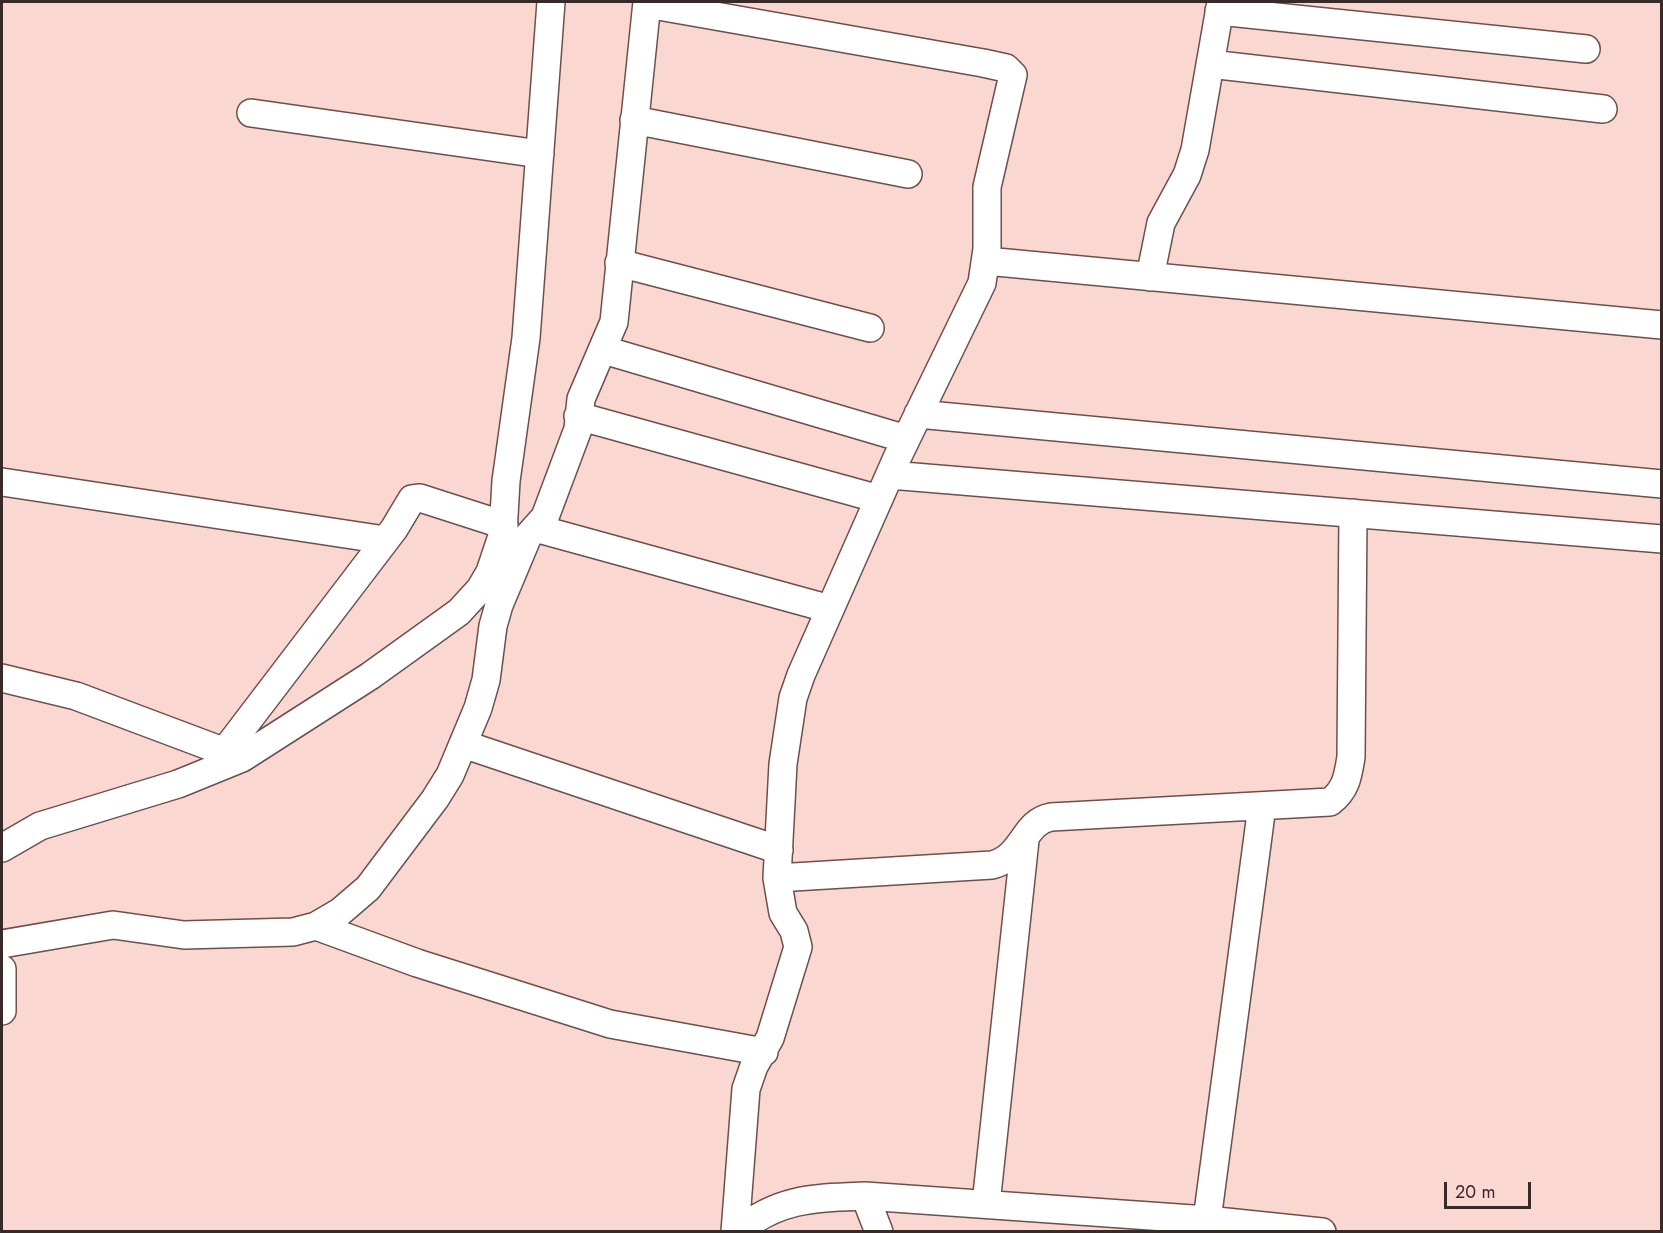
<!DOCTYPE html>
<style>
body{margin:0}
#map{position:relative;width:1663px;height:1233px;overflow:hidden;background:#fbd7d1;font-family:Jost,sans-serif}
canvas{display:block}
.frame{position:absolute;inset:0;border:3px solid #382a28;pointer-events:none}
.scale{position:absolute;left:1444px;top:1182px;width:87px;height:27px;box-sizing:border-box;border:3px solid #382a28;border-top:0;padding-left:8px;font-size:18px;line-height:21px;white-space:nowrap;color:#382a28;-webkit-text-stroke:4px #fbd7d1;paint-order:stroke}
</style>
<div id="map">
<canvas width="1663" height="1233"></canvas>
<div class="frame"></div>
<div class="scale">20 m</div>
</div>
<script>
const g = document.querySelector('canvas').getContext('2d');
g.lineJoin = 'round';
function trace(path, color, width, dash) {
  g.strokeStyle = color;
  g.lineWidth = width;
  g.lineCap = dash ? 'butt' : 'round';
  g.setLineDash(dash || []);
  g.stroke(path);
}
const street = new Path2D(`
 M 647,4 L 983,63 L 1006,68 L 1013,75 L 987,187 L 987,249 L 982,283 L 897,458 L 801,675 L 793,698 L 783,764 L 777,878 L 783,913 L 794,931 L 798,947 L 770,1038 L 754,1066 L 746,1089 L 735,1232
 M 1219,11 L 1586,49
 M 1210,64 L 1603,109
 M 251,113 L 540,154
 M 634,120 L 908,174
 M 986,261 L 1662,325
 M 619,263 L 870,328
 M 1150,277 L 1161,223 L 1187,175 L 1195,150 L 1221,2
 M 604,350 L 906,439
 M 918,414 L 1662,484
 M 578,416 L 879,499
 M 890,475 L 1662,539
 M 2,482 L 385,540
 M 535,528 L 830,609
 M 2,678 L 76,696 L 241,758
 M 463,744 L 779,850
 M 224,752 L 394,529 L 412,499 L 420,498 L 504,525
 M 2,848 L 40,826 L 178,784 L 242,758 L 370,676 L 459,612 L 480,589 L 490,572 L 503,533 L 506,481 L 526,338 L 551,2
 M 777,878 L 992,865 C 1024,857 1023,822 1051,817 L 1330,802 C 1346,790 1348,776 1351,757 L 1353,513
 M 316,926 L 417,963 L 610,1024 L 764,1052
 M 2,944 L 113,925 L 184,935 L 293,932 L 316,926 L 340,912 L 368,888 L 435,799 L 450,775 L 478,708 L 486,680 L 493,626 L 499,605 L 528,536 L 545,517 L 578,429 L 581,399 L 614,322 L 647,2
 M 2,969 L 2,1011
 M 865,1196 L 879,1232
 M 986,1204 L 1025,840
 M 1207,1220 L 1262,806
 M 737,1232 C 779,1198 813,1198 865,1196 L 1207,1220 L 1322,1232`);
trace(street, '#6d4f4b', 30);
trace(street, '#fff', 27);
</script>
